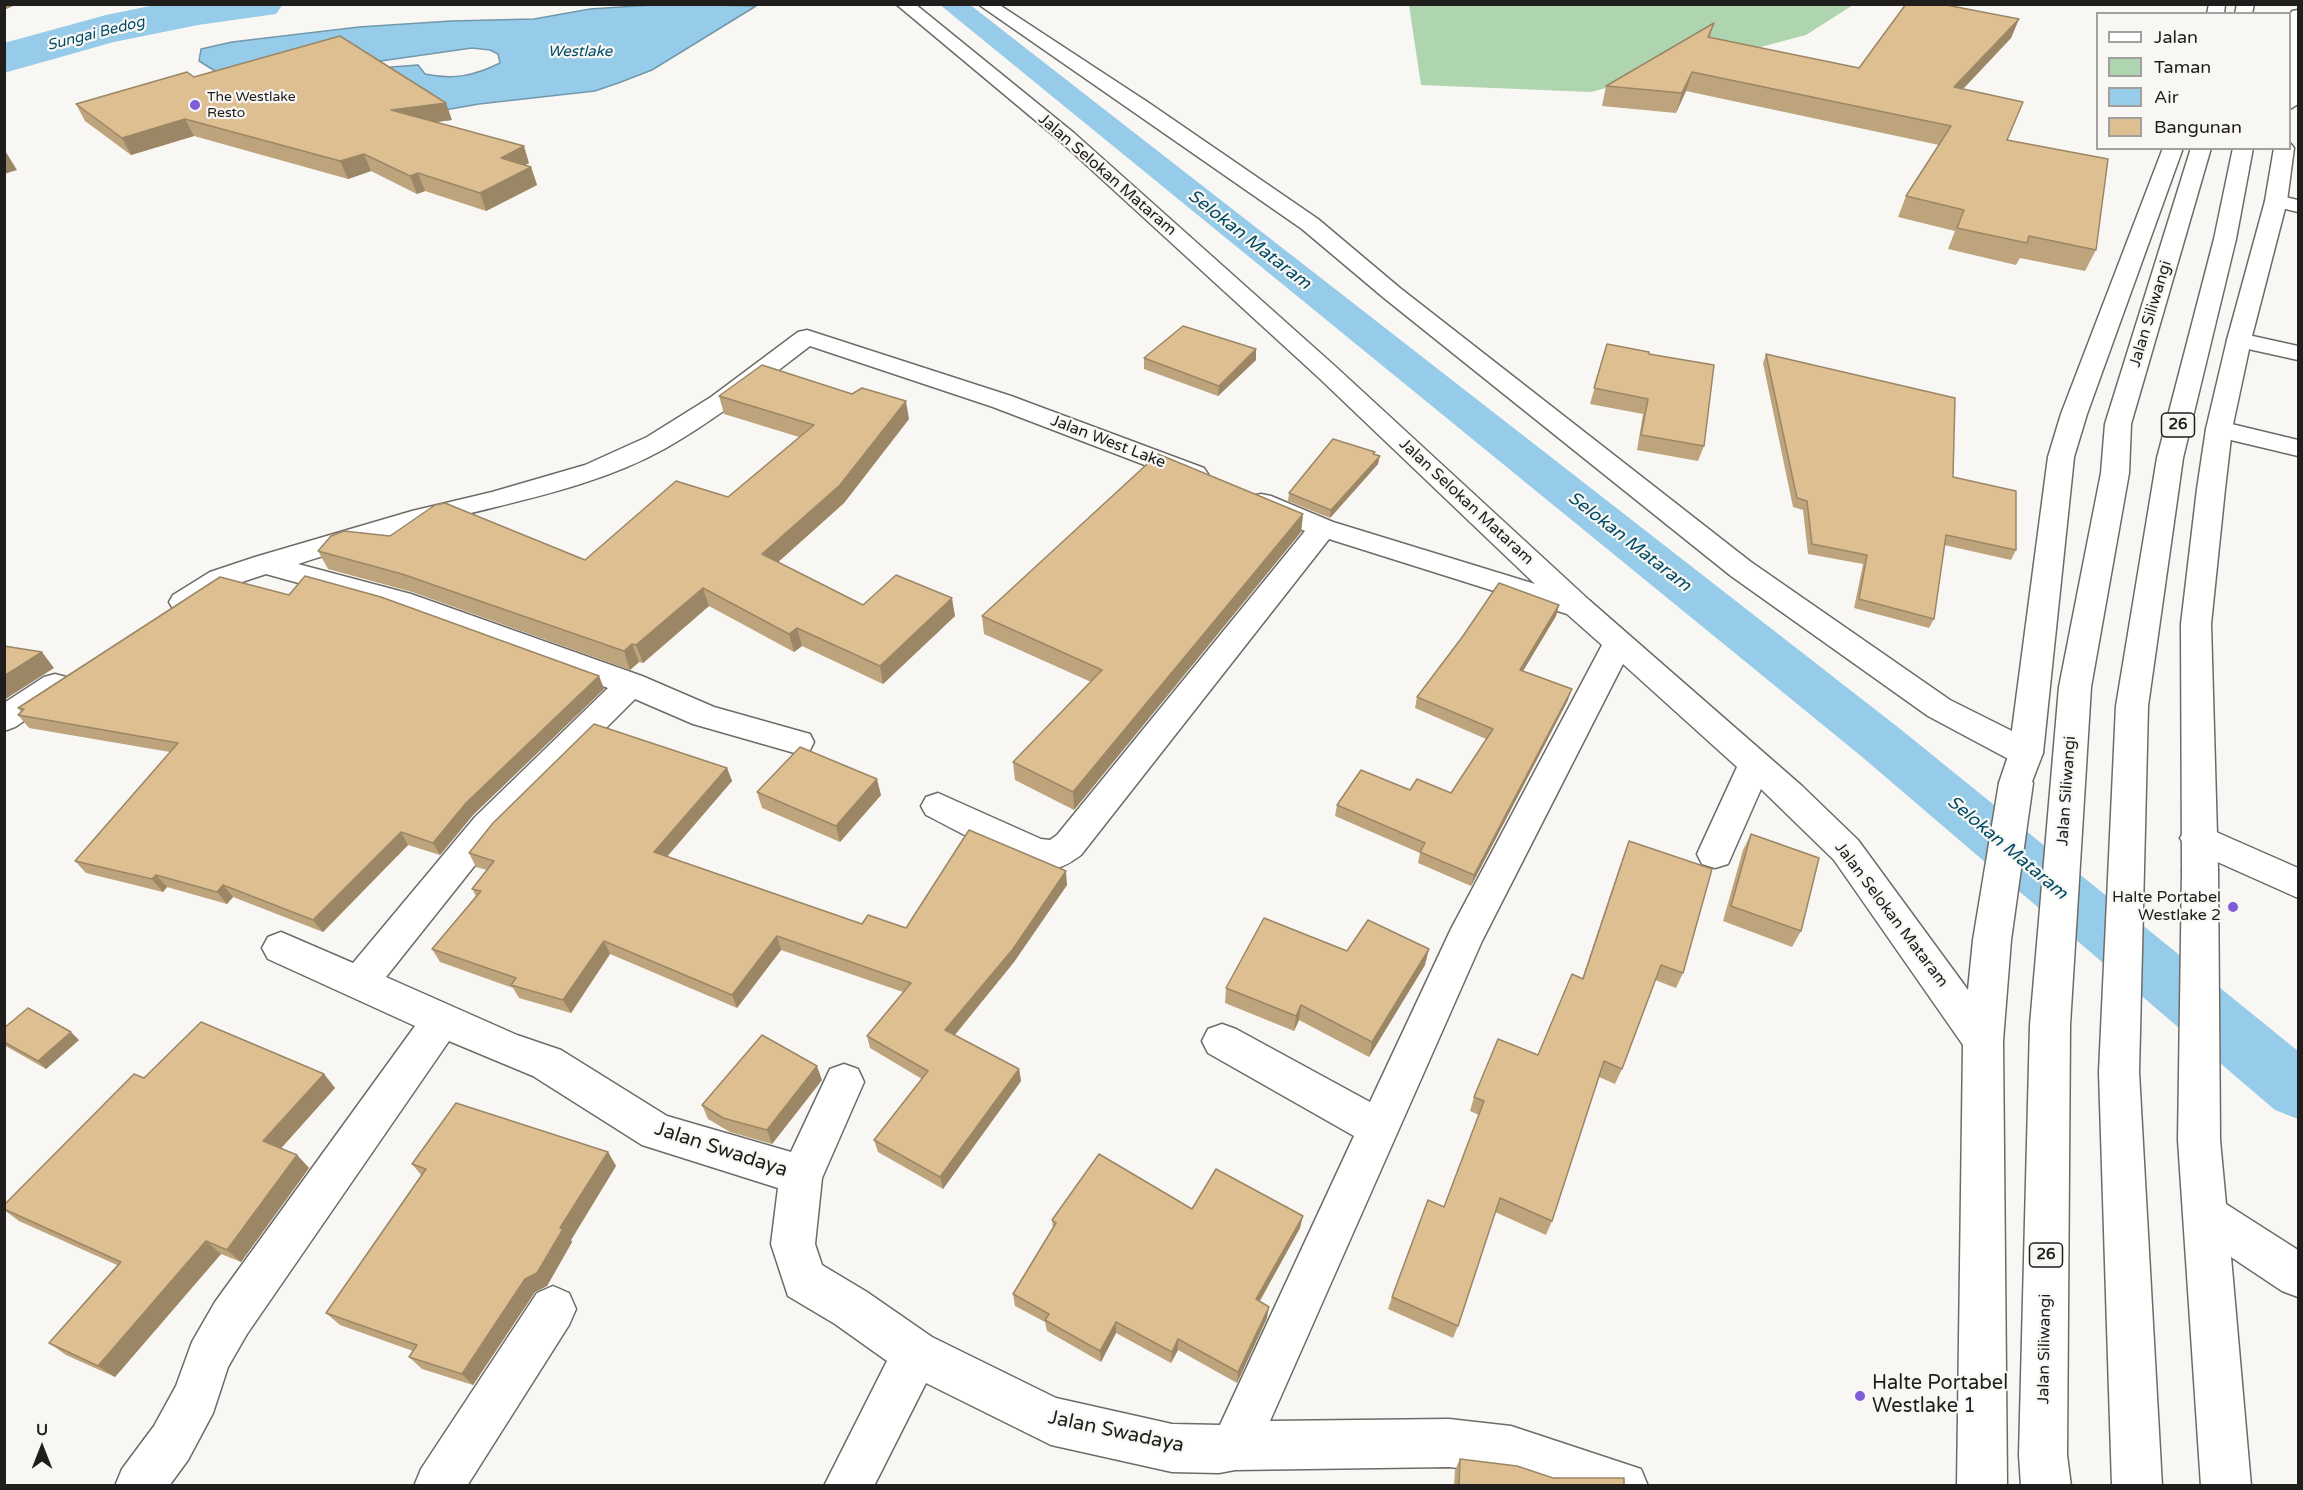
<!DOCTYPE html>
<style>
body{margin:0}
#map{position:relative;width:2303px;height:1490px;overflow:hidden;background:#f9f7f3;font-family:"Varela Round",sans-serif}
canvas{display:block}
.frame{position:absolute;inset:0;border:6px solid #1f1e1d;pointer-events:none}
.legend{position:absolute;left:2096px;top:12px;width:195px;height:138px;box-sizing:border-box;background:#f9f7f3;border:2px solid #a2a09d;margin:0;padding:8px 10px;list-style:none;font-size:18px;color:#1f1e1d}
.legend li{display:flex;align-items:center;gap:12px;height:30px}
.legend b{width:30px;border:2px solid #a2a09d}
.north{position:absolute;left:12px;top:1418px;width:60px;height:60px;-webkit-text-stroke:4px #f9f7f3;paint-order:stroke;rotate:0deg;font-size:16px;font-weight:700;line-height:24px;text-align:center;color:#1f1e1d}
.north::after{content:'';display:block;margin:auto;width:21px;height:27px;background:#1f1e1d;clip-path:polygon(50% 0,100% 100%,50% 72%,0 100%)}
</style>
<div id="map">
<canvas width="2303" height="1490"></canvas>
<div class="frame"></div>
<ul class="legend">
<li><b style="height:8px;background:#fff"></b>Jalan</li>
<li><b style="height:16px;background:#afd4b0"></b>Taman</li>
<li><b style="height:16px;background:#96cce9"></b>Air</li>
<li><b style="height:16px;background:#ddbf91"></b>Bangunan</li>
</ul>
<div class="north">U</div>
</div>
<script>
const g = document.querySelector('canvas').getContext('2d');
g.lineJoin = 'round';
function paint(path, color) {
  g.fillStyle = color;
  g.fill(path, 'evenodd');
}
function trace(path, color, width, dash) {
  g.strokeStyle = color;
  g.lineWidth = width;
  g.lineCap = dash ? 'butt' : 'round';
  g.setLineDash(dash || []);
  g.stroke(path);
}
function write(font, color, halo, rows, align = 'center') {
  g.font = font + ' "Varela Round",sans-serif';
  g.lineWidth = 4.5;
  g.setLineDash([]);
  g.textBaseline = 'middle';
  g.strokeStyle = halo;
  g.fillStyle = color;
  for (const [text, x, y, turn = 0] of rows) {
    g.save();
    g.translate(x, y);
    g.rotate((+turn || 0) * Math.PI / 180);
    g.textAlign = isNaN(turn) ? turn : align;
    if (halo) g.strokeText(text, 0, 0);
    g.fillText(text, 0, 0);
    g.restore();
  }
}
const green = new Path2D(`
 M 1409,5 L 1853,5 L 1806,35 L 1591,92 L 1421,85 Z`);
const water = new Path2D(`
 M 667,4 L 756,6 L 652,70 L 621,82 L 595,91 L 479,104 L 428,113 L 378,68 L 418,65 L 425,74 C 453,80 474,76 500,63 L 498,54 L 490,50 L 472,48 L 233,82 L 199,61 L 201,49 L 232,42 L 359,27 L 451,21 L 534,19 L 590,9 Z`);
const canal = new Path2D(`
 M 939,4 L 969,4 L 1899,728 L 2298,1051 L 2298,1119 L 2275,1110 L 1861,756 Z`);
const river = new Path2D(`
 M 160,4 L 283,4 L 276,14 L 198,25 L 114,42 L 4,73 L 4,43 L 106,15 Z`);
const minor = new Path2D(`
 M 896,4 L 915,4 L 1074,133 L 1336,367 L 1589,600 L 1802,786 L 1858,840 L 1968,990 L 1973,940 L 1999,783 L 2004,774 L 2016,770 L 2028,774 L 2033,783 L 2011,940 L 2003,1041 L 2007,1486 L 1957,1486 L 1963,1045 L 1834,860 L 1761,789 L 1728,864 L 1715,868 L 1702,864 L 1697,854 L 1737,767 L 1623,664 L 1482,941 L 1270,1421 L 1449,1419 L 1511,1426 L 1641,1469 L 1648,1486 L 1546,1486 L 1511,1474 L 1449,1467 L 1235,1470 L 1219,1473 L 1172,1472 L 1051,1445 L 926,1383 L 874,1486 L 824,1486 L 887,1361 L 835,1324 L 788,1296 L 771,1244 L 778,1188 L 642,1145 L 533,1076 L 449,1041 L 247,1334 L 228,1367 L 213,1413 L 188,1460 L 169,1486 L 115,1486 L 122,1469 L 154,1426 L 176,1386 L 192,1342 L 215,1302 L 415,1026 L 268,959 L 262,948 L 268,937 L 281,932 L 353,963 L 475,817 L 608,688 L 389,608 L 266,574 L 230,586 L 195,609 L 184,612 L 173,609 L 169,602 L 173,595 L 210,572 L 255,557 L 412,511 L 492,492 L 585,465 L 647,437 L 711,397 L 798,332 L 807,330 L 1011,396 L 1204,468 L 1208,474 L 1204,480 L 1194,482 L 1184,480 L 993,407 L 810,346 C 764,381 717,419 666,448 C 593,489 508,502 429,524 C 385,536 342,550 298,564 L 411,594 L 642,676 L 714,707 L 810,734 L 814,742 L 810,750 L 798,754 L 693,724 L 635,699 L 499,835 L 386,977 L 517,1035 L 561,1050 L 667,1116 L 791,1152 L 830,1069 L 844,1064 L 858,1069 L 864,1082 L 822,1178 L 815,1244 L 822,1265 L 867,1292 L 932,1337 L 1056,1398 L 1172,1424 L 1220,1425 L 1354,1136 L 1208,1053 L 1202,1041 L 1208,1029 L 1222,1024 L 1236,1029 L 1370,1102 L 1451,929 L 1602,645 L 1567,614 L 1329,539 L 1081,855 C 1074,860 1066,866 1057,868 C 1027,872 955,829 926,815 L 921,806 L 926,797 L 938,793 L 1041,839 L 1050,840 L 1057,835 L 1305,531 L 1251,508 L 1247,502 L 1251,496 L 1261,494 L 1271,496 L 1333,522 L 1535,584 L 1318,377 L 1060,141 Z
 M 978,4 L 998,4 L 1149,103 L 1318,219 L 1400,288 L 1751,562 L 1950,700 L 2038,744 L 2043,753 L 2038,762 L 2026,765 L 2014,762 L 1928,716 L 1731,576 L 1384,298 L 1302,229 Z
 M 2276,195 L 2298,200 L 2298,212 L 2269,205 L 2265,201 L 2269,197 Z
 M 2239,333 L 2298,346 L 2298,360 L 2230,345 L 2227,340 L 2230,335 Z
 M 2219,421 L 2298,440 L 2298,456 L 2210,435 L 2206,429 L 2210,423 Z
 M 55,674 L 66,677 L 71,685 L 66,693 L 15,727 L 4,731 L 4,703 L 44,677 Z
 M 2198,824 L 2298,868 L 2298,898 L 2213,860 L 2218,870 L 2220,1140 L 2226,1204 L 2298,1250 L 2298,1297 L 2282,1291 L 2231,1257 L 2251,1486 L 2201,1486 L 2178,1140 L 2182,870 L 2187,860 L 2200,856 L 2211,859 L 2186,848 L 2180,838 L 2186,828 Z
 M 553,1286 L 569,1293 L 576,1309 L 569,1325 L 467,1486 L 414,1486 L 421,1469 L 537,1293 Z`);
const highway = new Path2D(`
 M 2209,4 L 2225,4 L 2224,14 L 2207,14 Z
 M 2237,4 L 2254,4 L 2252,14 L 2235,14 Z
 M 2298,10 L 2298,104 L 2290,109 L 2290,15 L 2292,11 Z
 M 2290,143 L 2294,148 L 2287,201 L 2251,340 L 2232,429 L 2225,489 L 2211,624 L 2218,870 L 2213,880 L 2200,884 L 2187,880 L 2182,870 L 2181,624 L 2197,489 L 2206,429 L 2227,340 L 2265,201 L 2274,148 L 2290,148 Z
 M 2163,148 L 2183,148 L 2087,414 L 2074,457 L 2043,753 L 2028,792 L 2016,796 L 2004,792 L 1999,783 L 2009,753 L 2048,457 L 2061,414 Z
 M 2191,148 L 2211,148 L 2131,424 L 2129,473 L 2091,687 L 2070,1025 L 2067,1455 L 2071,1486 L 2021,1486 L 2019,1455 L 2030,1025 L 2059,687 L 2101,473 L 2105,424 Z
 M 2233,148 L 2253,148 L 2236,239 L 2183,458 L 2148,706 L 2139,1072 L 2162,1486 L 2112,1486 L 2099,1072 L 2116,706 L 2157,458 L 2214,239 Z`);
const wall = new Path2D(`
 M 2019,19 L 2011,38 L 1963,89 L 2007,140 L 2096,250 L 2085,271 L 2020,258 L 2016,265 L 1948,249 L 1955,231 L 1898,217 L 1906,196 L 1939,145 L 1686,91 L 1676,113 L 1602,106 L 1606,86 L 1714,23 L 1710,37 L 1859,68 Z
 M 194,77 L 452,120 L 435,122 L 529,163 L 525,165 L 531,167 L 537,185 L 486,211 L 425,191 L 417,194 L 371,171 L 348,179 L 194,136 L 131,155 L 85,121 L 76,104 Z
 M 1607,344 L 1649,354 L 1704,446 L 1698,461 L 1637,450 L 1643,414 L 1590,404 Z
 M 1256,349 L 1256,360 L 1218,396 L 1144,369 L 1144,358 Z
 M 1766,354 L 1953,477 L 2016,550 L 2011,560 L 1944,545 L 1934,619 L 1929,628 L 1854,608 L 1863,564 L 1808,554 L 1803,510 L 1793,507 L 1763,363 Z
 M 719,396 L 909,419 L 844,503 L 778,562 L 863,605 L 955,616 L 883,684 L 802,646 L 794,652 L 709,606 L 643,663 L 639,662 L 630,670 L 412,592 L 328,569 L 318,551 L 585,560 L 728,497 L 799,437 L 724,414 Z
 M 1375,455 L 1378,464 L 1330,518 L 1288,501 L 1289,493 Z
 M 1303,514 L 1301,532 L 1074,810 L 1015,780 L 1013,762 L 1091,682 L 984,634 L 982,616 Z
 M 1559,605 L 1556,616 L 1523,671 L 1568,700 L 1471,886 L 1418,863 L 1420,853 L 1335,816 L 1337,805 L 1410,790 L 1451,793 L 1486,739 L 1415,708 L 1417,697 Z
 M 599,676 L 604,689 L 473,815 L 440,855 L 408,845 L 323,932 L 233,897 L 227,904 L 167,887 L 163,892 L 86,873 L 75,861 L 170,752 L 29,728 L 18,715 L 21,712 L 18,708 Z
 M 727,768 L 732,781 L 667,856 L 862,924 L 906,928 L 1067,885 L 1014,962 L 955,1035 L 1019,1069 L 1021,1081 L 943,1189 L 878,1152 L 874,1140 L 922,1079 L 870,1048 L 867,1036 L 903,992 L 781,950 L 737,1008 L 610,954 L 571,1013 L 519,998 L 513,988 L 440,962 L 432,949 L 476,896 L 472,889 L 487,870 L 476,867 L 469,853 Z
 M 757,792 L 881,795 L 840,842 L 762,808 Z
 M 1751,834 L 1801,931 L 1792,947 L 1723,921 L 1743,850 Z
 M 1629,841 L 1683,973 L 1676,988 L 1655,980 L 1622,1069 L 1615,1084 L 1599,1077 L 1552,1221 L 1546,1235 L 1495,1212 L 1458,1326 L 1453,1338 L 1388,1309 L 1392,1297 L 1444,1207 L 1479,1115 L 1470,1111 L 1474,1097 L 1538,1055 L 1582,979 L 1623,857 Z
 M 1347,951 L 1425,965 L 1369,1057 L 1299,1020 L 1294,1031 L 1225,1003 L 1226,988 Z
 M 4,1028 L 79,1040 L 46,1069 L 4,1045 Z
 M 324,1074 L 335,1088 L 281,1148 L 297,1155 L 309,1168 L 241,1262 L 221,1254 L 115,1377 L 66,1355 L 49,1343 L 117,1265 L 19,1221 L 4,1210 L 4,1205 L 144,1078 Z
 M 822,1080 L 772,1144 L 730,1132 L 708,1119 L 702,1105 Z
 M 608,1152 L 616,1166 L 571,1240 L 572,1242 L 547,1286 L 535,1292 L 473,1385 L 422,1369 L 409,1357 L 413,1351 L 340,1325 L 326,1313 L 421,1175 L 412,1164 Z
 M 1192,1209 L 1300,1228 L 1260,1301 L 1267,1318 L 1237,1383 L 1178,1350 L 1171,1363 L 1116,1333 L 1101,1362 L 1047,1331 L 1045,1322 L 1015,1306 L 1013,1294 L 1053,1228 L 1052,1220 Z
 M 1460,1459 L 1553,1478 L 1624,1485 L 1454,1485 L 1455,1470 Z`);
const shadedWall = new Path2D(`
 M 4,4 L 18,4 L 4,10 Z
 M 2019,19 L 2011,38 L 1946,107 L 1954,87 Z
 M 1692,72 L 1686,91 L 1676,113 L 1682,93 Z
 M 446,103 L 452,120 L 398,127 L 391,110 Z
 M 185,119 L 194,136 L 131,155 L 122,138 Z
 M 524,146 L 529,163 L 507,175 L 501,158 Z
 M 4,149 L 17,170 L 4,174 Z
 M 364,154 L 371,171 L 348,179 L 340,161 Z
 M 531,167 L 537,185 L 486,211 L 480,193 Z
 M 418,173 L 425,191 L 417,194 L 410,176 Z
 M 1256,349 L 1256,360 L 1218,396 L 1219,386 Z
 M 906,401 L 909,419 L 844,503 L 767,572 L 762,554 Z
 M 1380,456 L 1378,464 L 1330,518 L 1331,510 Z
 M 1303,514 L 1301,532 L 1074,810 L 1073,792 Z
 M 703,588 L 709,606 L 643,663 L 636,645 Z
 M 952,598 L 955,616 L 883,684 L 880,666 Z
 M 1559,605 L 1556,616 L 1517,681 L 1520,670 Z
 M 797,628 L 802,646 L 794,652 L 789,634 Z
 M 632,644 L 639,662 L 630,670 L 624,651 Z
 M 42,652 L 54,668 L 4,700 L 4,676 Z
 M 599,676 L 604,689 L 473,815 L 440,855 L 433,843 L 466,803 Z
 M 1572,689 L 1568,700 L 1471,886 L 1474,875 Z
 M 727,768 L 732,781 L 660,865 L 654,852 Z
 M 877,779 L 881,795 L 840,842 L 836,826 Z
 M 401,832 L 408,845 L 323,932 L 313,920 Z
 M 1066,871 L 1067,885 L 1014,962 L 948,1043 L 945,1030 Z
 M 156,875 L 167,887 L 163,892 L 152,879 Z
 M 223,885 L 233,897 L 227,904 L 217,892 Z
 M 777,936 L 781,950 L 737,1008 L 732,995 Z
 M 604,941 L 610,954 L 571,1013 L 563,1000 Z
 M 1429,949 L 1425,965 L 1369,1057 L 1372,1042 Z
 M 1301,1005 L 1299,1020 L 1294,1031 L 1296,1016 Z
 M 71,1032 L 79,1040 L 46,1069 L 38,1061 Z
 M 817,1066 L 822,1080 L 772,1144 L 767,1130 Z
 M 1019,1069 L 1021,1081 L 943,1189 L 940,1177 Z
 M 324,1074 L 335,1088 L 276,1154 L 263,1141 Z
 M 608,1152 L 616,1166 L 571,1240 L 572,1242 L 547,1286 L 535,1292 L 473,1385 L 462,1374 L 560,1228 Z
 M 297,1155 L 309,1168 L 241,1262 L 227,1250 Z
 M 1303,1216 L 1300,1228 L 1254,1311 L 1256,1299 Z
 M 206,1241 L 221,1254 L 115,1377 L 98,1366 Z
 M 1269,1307 L 1267,1318 L 1237,1383 L 1238,1372 Z
 M 1116,1322 L 1116,1333 L 1101,1362 L 1100,1351 Z
 M 1178,1339 L 1178,1350 L 1171,1363 L 1172,1352 Z`);
const building = new Path2D(`
 M 1906,4 L 1941,4 L 2019,19 L 1954,87 L 2023,102 L 2007,140 L 2108,159 L 2096,250 L 2029,236 L 2027,243 L 1957,228 L 1964,210 L 1906,196 L 1951,126 L 1692,72 L 1682,93 L 1606,86 L 1714,23 L 1708,37 L 1859,68 Z
 M 340,36 L 446,103 L 391,110 L 524,146 L 501,158 L 531,167 L 480,193 L 418,173 L 410,176 L 364,154 L 340,161 L 185,119 L 122,138 L 76,104 L 187,72 L 194,77 Z
 M 1183,326 L 1256,349 L 1219,386 L 1144,358 Z
 M 1607,344 L 1649,352 L 1649,354 L 1714,365 L 1704,446 L 1641,435 L 1648,399 L 1594,388 Z
 M 1766,354 L 1955,398 L 1953,477 L 2016,491 L 2016,550 L 1946,535 L 1934,619 L 1859,599 L 1867,555 L 1812,544 L 1807,501 L 1797,498 Z
 M 762,365 L 852,394 L 862,388 L 906,401 L 840,485 L 762,554 L 863,605 L 896,575 L 952,598 L 880,666 L 797,628 L 789,634 L 703,588 L 636,645 L 632,644 L 624,651 L 402,574 L 318,551 L 331,536 L 344,531 L 390,536 L 435,505 L 445,503 L 585,560 L 676,481 L 728,497 L 814,425 L 719,396 Z
 M 1333,439 L 1375,452 L 1373,454 L 1380,456 L 1331,510 L 1289,493 Z
 M 1158,454 L 1303,514 L 1073,792 L 1013,762 L 1102,670 L 982,616 Z
 M 305,576 L 381,597 L 599,676 L 466,803 L 433,843 L 401,832 L 313,920 L 223,885 L 217,892 L 156,875 L 152,879 L 75,861 L 178,743 L 18,715 L 24,709 L 18,708 L 220,577 L 289,595 Z
 M 1499,583 L 1559,605 L 1520,670 L 1572,689 L 1474,875 L 1420,852 L 1425,843 L 1337,805 L 1361,770 L 1410,790 L 1417,779 L 1451,793 L 1493,729 L 1417,697 L 1463,636 Z
 M 4,646 L 42,652 L 4,676 Z
 M 594,724 L 727,768 L 654,852 L 862,924 L 868,915 L 906,928 L 969,830 L 1066,871 L 1013,949 L 945,1030 L 1019,1069 L 940,1177 L 874,1140 L 928,1071 L 867,1036 L 911,983 L 777,936 L 732,995 L 604,941 L 563,1000 L 511,985 L 516,978 L 432,949 L 481,891 L 472,889 L 494,861 L 469,853 L 493,823 Z
 M 800,747 L 877,779 L 836,826 L 757,792 Z
 M 1751,834 L 1819,858 L 1801,931 L 1731,906 Z
 M 1629,841 L 1712,869 L 1683,973 L 1661,965 L 1622,1069 L 1604,1061 L 1552,1221 L 1500,1198 L 1458,1326 L 1392,1297 L 1428,1200 L 1444,1207 L 1484,1101 L 1474,1097 L 1498,1039 L 1538,1055 L 1572,974 L 1583,979 Z
 M 1264,918 L 1347,951 L 1368,920 L 1429,949 L 1372,1042 L 1301,1005 L 1296,1016 L 1226,988 Z
 M 28,1008 L 71,1032 L 38,1061 L 4,1042 L 4,1028 Z
 M 201,1022 L 324,1074 L 263,1141 L 297,1155 L 227,1250 L 206,1241 L 98,1366 L 49,1343 L 121,1262 L 4,1209 L 4,1205 L 134,1074 L 144,1078 Z
 M 762,1035 L 817,1066 L 767,1130 L 723,1118 L 702,1105 Z
 M 456,1103 L 608,1152 L 560,1228 L 563,1229 L 537,1273 L 525,1279 L 462,1374 L 409,1357 L 417,1345 L 326,1313 L 426,1169 L 412,1164 Z
 M 1099,1154 L 1192,1209 L 1216,1169 L 1303,1216 L 1256,1299 L 1269,1307 L 1238,1372 L 1178,1339 L 1172,1352 L 1116,1322 L 1100,1351 L 1045,1320 L 1049,1314 L 1013,1294 L 1056,1223 L 1052,1220 Z
 M 1460,1459 L 1517,1466 L 1553,1478 L 1624,1478 L 1624,1485 L 1459,1485 Z`);
const markers = [
 [195,105,6,"#7f5dd8"],
 [2233,907,6,"#7f5dd8"],
 [1860,1396,6,"#7f5dd8"]
];
const farPoinames = [
 ["The Westlake",207,97],
 ["Resto",207,113]
];
const farWaternames = [
 ["Sungai Bedog",96,34,-14],
 ["Westlake",580,52]
];
const shields = [
 [2178,425,33],
 [2046,1255,33]
];
const shieldNames = [
 ["26",2178,425],
 ["26",2046,1255]
];
const streetNames = [
 ["Jalan Selokan Mataram",1107,175,41],
 ["Jalan Siliwangi",2151,314,-73],
 ["Jalan West Lake",1108,442,21],
 ["Jalan Selokan Mataram",1466,502,43],
 ["Jalan Siliwangi",2067,791,-86],
 ["Jalan Selokan Mataram",1891,915,53],
 ["Jalan Siliwangi",2045,1349,-89]
];
const poiNames = [
 ["Halte Portabel",2221,898],
 ["Westlake 2",2221,916]
];
const waterNames = [
 ["Selokan Mataram",1249,240,38],
 ["Selokan Mataram",1629,542,38],
 ["Selokan Mataram",2007,848,40]
];
const nearStreetnames = [
 ["Jalan Swadaya",721,1150,18],
 ["Jalan Swadaya",1116,1432,12]
];
const nearPoinames = [
 ["Halte Portabel",1872,1384],
 ["Westlake 1",1872,1407]
];
paint(green, '#afd4b0');
paint(water, '#96cce9');
trace(water, '#7298ac', 1.5);
paint(canal, '#96cce9');
paint(river, '#96cce9');
trace(minor, '#6d6b67', 3);
trace(highway, '#6d6b67', 3);
paint(minor, '#fff');
paint(highway, '#fff');
paint(wall, '#bea47d');
paint(shadedWall, '#9b8666');
paint(building, '#ddbf91');
trace(building, '#9b8666', 1.5);
for (const [x, y, r, color] of markers) {
  const dot = new Path2D();
  dot.arc(x, y, r, 0, 2 * Math.PI);
  g.fillStyle = color;
  g.fill(dot);
  trace(dot, '#f9f7f3', 2);
}
write('14px', '#1f1e1d', '#f9f7f3', farPoinames, 'left');
write('italic 15px', '#014c68', '#f9f7f3', farWaternames);
for (const [x, y, w] of shields) {
  const box = new Path2D();
  box.roundRect(x - w / 2, y - 12, w, 24, 4.5);
  g.fillStyle = '#f9f7f3';
  g.fill(box);
  trace(box, '#1f1e1d', 1.5);
}
write('bold 15px', '#1f1e1d', null, shieldNames);
write('16px', '#1f1e1d', '#f9f7f3', streetNames);
write('16px', '#1f1e1d', '#f9f7f3', poiNames, 'right');
write('italic 18px', '#014c68', '#f9f7f3', waterNames);
write('20px', '#1f1e1d', '#f9f7f3', nearStreetnames);
write('20px', '#1f1e1d', '#f9f7f3', nearPoinames, 'left');
</script>
